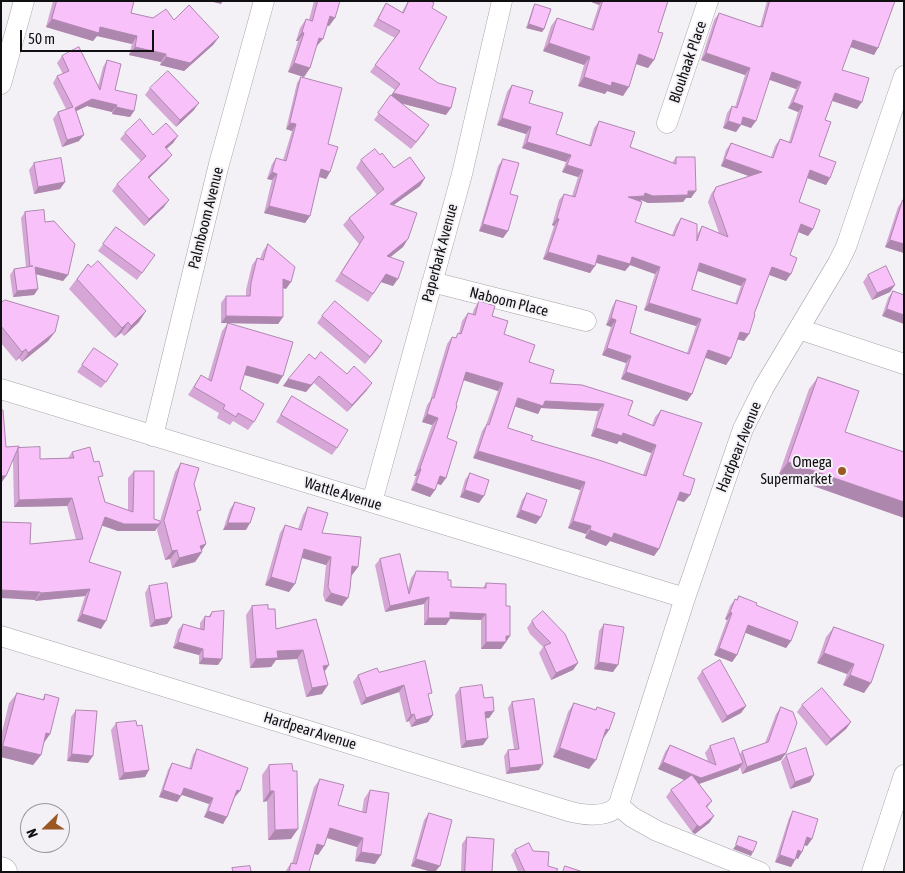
<!DOCTYPE html>
<style>
body{margin:0}
#map{position:relative;width:905px;height:873px;overflow:hidden;background:#f3f1f6;font-family:"Asap Condensed",sans-serif}
canvas{display:block}
.frame{position:absolute;inset:0;border:2px solid #100f11;pointer-events:none}
.north{position:absolute;left:20px;top:803px;width:50px;height:50px;box-sizing:border-box;background:#f3f1f6;border:1px solid #98979a;border-radius:50%;rotate:248deg;font-size:14px;font-weight:700;line-height:20px;text-align:center;color:#100f11}
.north::after{content:'';display:block;margin:auto;width:18px;height:22px;background:#9a5924;clip-path:polygon(50% 0,100% 100%,50% 72%,0 100%)}
.scale{position:absolute;left:20px;top:30px;width:134px;height:22px;box-sizing:border-box;border:2px solid #100f11;border-top:0;padding-left:6px;font-size:15px;line-height:18px;white-space:nowrap;color:#100f11;-webkit-text-stroke:4px #f3f1f6;paint-order:stroke}
</style>
<div id="map">
<canvas width="905" height="873"></canvas>
<div class="frame"></div>
<div class="north">N</div>
<div class="scale">50 m</div>
</div>
<script>
const g = document.querySelector('canvas').getContext('2d');
g.lineJoin = 'round';
function trace(path, color, width, dash) {
  g.strokeStyle = color;
  g.lineWidth = width;
  g.lineCap = dash ? 'butt' : 'round';
  g.setLineDash(dash || []);
  g.stroke(path);
}
function paint(path, color) {
  g.fillStyle = color;
  g.fill(path, 'evenodd');
}
function write(font, color, halo, rows, align = 'center') {
  g.font = font + ' "Asap Condensed",sans-serif';
  g.lineWidth = 4;
  g.setLineDash([]);
  g.textBaseline = 'middle';
  g.strokeStyle = halo;
  g.fillStyle = color;
  for (const [text, x, y, turn = 0] of rows) {
    g.save();
    g.translate(x, y);
    g.rotate((+turn || 0) * Math.PI / 180);
    g.textAlign = isNaN(turn) ? turn : align;
    if (halo) g.strokeText(text, 0, 0);
    g.fillText(text, 0, 0);
    g.restore();
  }
}
const minor = new Path2D(`
 M 1,84 L 24,1
 M 667,123 L 708,1
 M 432,282 L 586,321
 M 799,329 L 904,364
 M 1,389 L 685,598
 M 153,436 L 219,164 L 264,1
 M 372,502 L 462,174 L 502,1
 M 1,636 L 568,811 C 582,815 609,819 619,804 C 621,799 622,793 624,788 L 685,598 L 743,429 L 764,387 L 838,263 L 846,247 L 904,76
 M 618,805 L 632,817 L 657,831 L 760,872
 M 872,872 L 904,775`);
const secondary = new Path2D(`
 M 1,871 L 3,872`);
const wall = new Path2D(`
 M 53,1 L 134,1 L 131,13 L 153,18 L 174,20 L 219,37 L 213,45 L 184,71 L 160,65 L 161,62 L 129,55 L 132,44 L 97,36 L 93,41 L 46,27 Z
 M 314,1 L 340,1 L 335,18 L 329,26 L 327,26 L 316,47 L 310,68 L 304,77 L 288,72 L 298,41 L 296,41 L 300,28 L 306,19 L 309,20 Z
 M 408,1 L 431,1 L 432,8 L 419,69 L 446,115 L 402,103 L 425,132 L 411,149 L 374,120 L 395,90 L 370,72 L 395,38 L 373,26 L 386,3 L 402,12 Z
 M 589,1 L 668,1 L 658,32 L 654,60 L 648,68 L 636,64 L 623,96 L 607,91 L 605,94 L 578,86 L 584,65 L 543,51 L 551,26 L 557,18 L 591,29 L 599,5 Z
 M 767,1 L 895,1 L 874,55 L 850,47 L 842,70 L 857,109 L 832,101 L 825,120 L 819,156 L 830,178 L 826,185 L 807,178 L 799,202 L 813,229 L 808,236 L 798,232 L 790,255 L 786,281 L 769,275 L 754,314 L 749,334 L 744,341 L 738,339 L 726,365 L 705,357 L 692,394 L 687,401 L 621,379 L 626,363 L 602,355 L 611,327 L 606,325 L 612,307 L 616,300 L 630,333 L 687,353 L 696,326 L 644,310 L 655,274 L 630,265 L 625,271 L 596,263 L 590,273 L 543,259 L 554,226 L 552,225 L 559,200 L 564,194 L 572,196 L 578,177 L 562,172 L 566,162 L 522,148 L 526,134 L 497,125 L 507,92 L 512,85 L 529,103 L 556,134 L 589,145 L 594,128 L 599,121 L 630,147 L 672,163 L 676,157 L 691,198 L 686,198 L 683,202 L 648,203 L 641,200 L 635,222 L 672,235 L 676,225 L 681,218 L 697,235 L 702,226 L 719,233 L 708,202 L 711,194 L 716,187 L 749,176 L 721,166 L 726,150 L 731,143 L 771,157 L 775,146 L 780,139 L 789,142 L 798,112 L 788,108 L 796,89 L 769,79 L 751,128 L 741,124 L 736,132 L 723,128 L 727,113 L 732,106 L 735,107 L 745,75 L 701,60 L 714,20 L 719,13 L 760,27 ZM 698,271 L 741,286 L 735,304 L 692,290 Z
 M 535,4 L 544,29 L 542,32 L 526,28 L 533,7 Z
 M 62,56 L 98,86 L 103,67 L 107,60 L 115,90 L 134,111 L 130,117 L 112,114 L 112,112 L 87,106 L 76,111 L 79,141 L 62,147 L 53,119 L 58,112 L 66,109 L 53,83 L 57,76 L 63,74 L 57,63 Z
 M 301,77 L 328,144 L 330,172 L 326,179 L 319,177 L 310,216 L 305,223 L 264,213 L 272,180 L 267,179 L 272,164 L 276,158 L 283,160 L 292,131 L 286,129 L 297,83 Z
 M 150,88 L 194,110 L 176,127 L 145,95 Z
 M 125,133 L 178,136 L 173,143 L 166,149 L 172,155 L 167,161 L 149,178 L 164,207 L 144,226 L 112,191 L 117,184 L 141,161 L 120,139 Z
 M 380,155 L 394,168 L 425,178 L 420,186 L 393,205 L 408,239 L 403,247 L 390,257 L 393,286 L 381,282 L 368,302 L 335,281 L 359,244 L 343,225 L 349,218 L 377,195 L 356,168 L 361,160 Z
 M 503,159 L 510,194 L 508,231 L 503,238 L 479,231 L 498,166 Z
 M 34,163 L 65,182 L 60,189 L 34,194 L 29,170 Z
 M 903,200 L 904,200 L 904,253 L 885,247 L 898,207 Z
 M 25,212 L 45,222 L 68,275 L 63,281 L 36,274 L 38,289 L 34,295 L 13,297 L 10,275 L 14,269 L 26,267 L 21,218 Z
 M 116,227 L 155,255 L 137,280 L 98,251 Z
 M 268,244 L 286,289 L 283,288 L 283,317 L 278,324 L 228,323 L 278,384 L 244,375 L 240,389 L 254,422 L 248,430 L 233,421 L 230,425 L 217,418 L 219,413 L 188,395 L 201,375 L 208,379 L 222,331 L 228,323 L 221,323 L 221,303 L 226,296 L 246,296 L 246,290 L 252,265 L 257,258 L 260,259 L 263,251 Z
 M 88,264 L 139,322 L 124,336 L 121,333 L 115,338 L 69,289 Z
 M 868,275 L 890,292 L 872,300 L 863,282 Z
 M 893,291 L 904,295 L 882,316 L 888,298 Z
 M 479,301 L 492,316 L 504,334 L 550,383 L 582,385 L 628,415 L 652,425 L 655,417 L 661,410 L 690,495 L 684,502 L 677,500 L 659,549 L 654,556 L 610,541 L 606,546 L 585,538 L 586,534 L 568,528 L 580,490 L 473,458 L 482,431 L 486,425 L 498,391 L 463,380 L 447,438 L 446,478 L 441,485 L 437,484 L 435,490 L 430,497 L 411,490 L 416,476 L 414,476 L 432,425 L 422,422 L 427,405 L 430,401 L 447,344 L 452,337 L 455,338 L 459,333 L 462,321 L 468,313 L 472,315 L 474,309 ZM 515,406 L 538,414 L 541,408 L 598,411 L 591,436 L 617,444 L 619,441 L 651,453 L 643,475 L 531,440 L 508,428 Z
 M 1,303 L 55,332 L 48,341 L 22,362 L 19,358 L 16,361 L 1,343 Z
 M 322,316 L 382,341 L 365,364 L 317,323 Z
 M 94,348 L 106,382 L 101,388 L 77,372 Z
 M 315,359 L 347,374 L 367,390 L 347,412 L 314,383 L 306,392 L 283,386 L 288,379 Z
 M 818,377 L 859,391 L 779,474 L 809,389 Z
 M 292,396 L 337,448 L 332,455 L 276,422 Z
 M 1,410 L 6,447 L 18,448 L 40,459 L 68,458 L 72,452 L 99,481 L 105,502 L 128,510 L 128,478 L 134,471 L 154,519 L 160,521 L 175,472 L 181,463 L 194,484 L 198,515 L 206,544 L 201,551 L 202,552 L 195,562 L 172,568 L 170,559 L 165,560 L 157,530 L 158,526 L 155,531 L 118,531 L 102,525 L 89,562 L 101,629 L 77,621 L 85,596 L 35,601 L 30,544 L 76,540 L 67,506 L 14,507 L 13,460 L 6,476 L 1,483 Z
 M 470,473 L 479,503 L 460,497 L 465,480 Z
 M 527,493 L 536,524 L 516,517 L 522,500 Z
 M 235,502 L 246,530 L 223,530 L 230,509 Z
 M 308,507 L 322,533 L 358,567 L 352,575 L 342,606 L 325,601 L 323,595 L 326,565 L 302,558 L 289,592 L 265,585 L 280,533 L 285,525 L 298,529 L 303,515 Z
 M 380,559 L 408,589 L 411,578 L 416,571 L 448,580 L 451,587 L 483,588 L 486,583 L 506,606 L 510,636 L 501,649 L 481,649 L 481,620 L 450,619 L 446,625 L 424,625 L 424,604 L 385,612 L 375,565 Z
 M 149,586 L 172,617 L 167,624 L 150,627 L 145,593 Z
 M 739,596 L 756,605 L 791,641 L 786,648 L 745,632 L 737,655 L 732,662 L 714,655 L 727,620 L 725,619 L 730,606 L 735,599 L 736,600 Z
 M 252,606 L 268,609 L 276,629 L 316,619 L 325,671 L 322,694 L 306,697 L 297,659 L 276,660 L 271,667 L 250,668 L 246,615 Z
 M 212,612 L 218,665 L 199,664 L 199,655 L 173,648 L 178,630 L 183,624 L 200,629 L 200,623 L 205,616 L 208,617 Z
 M 532,621 L 578,663 L 573,670 L 551,680 L 539,653 L 543,647 L 530,634 L 527,628 Z
 M 604,624 L 613,672 L 594,669 L 599,631 Z
 M 834,627 L 884,645 L 864,693 L 843,685 L 847,674 L 817,663 L 826,637 Z
 M 702,671 L 746,706 L 741,713 L 722,723 L 697,678 Z
 M 379,672 L 429,698 L 433,715 L 428,722 L 411,727 L 409,721 L 406,722 L 399,692 L 361,705 L 353,682 L 358,675 Z
 M 460,688 L 484,698 L 494,711 L 489,718 L 486,718 L 483,745 L 461,748 L 455,695 Z
 M 17,693 L 42,700 L 45,694 L 50,734 L 43,744 L 41,755 L 33,765 L 1,757 L 1,736 L 9,703 Z
 M 512,702 L 539,770 L 506,774 L 504,756 L 508,750 L 514,749 L 508,708 Z
 M 574,703 L 596,710 L 597,707 L 603,739 L 589,769 L 553,757 L 568,712 Z
 M 802,705 L 851,722 L 846,729 L 826,746 L 797,712 Z
 M 781,707 L 786,753 L 781,760 L 742,774 L 740,767 L 738,770 L 699,784 L 712,801 L 707,808 L 714,816 L 709,823 L 695,834 L 692,832 L 666,797 L 671,790 L 685,780 L 658,769 L 665,752 L 670,745 L 708,761 L 705,753 L 710,746 L 740,754 L 742,751 L 765,743 L 776,714 Z
 M 76,710 L 88,763 L 67,761 L 71,717 Z
 M 116,723 L 149,770 L 145,777 L 119,780 L 111,730 Z
 M 197,749 L 235,797 L 227,817 L 223,824 L 204,817 L 209,804 L 182,794 L 177,802 L 159,797 L 168,770 L 172,763 L 189,769 L 193,755 Z
 M 786,755 L 810,782 L 790,789 L 781,762 Z
 M 269,765 L 291,839 L 268,840 L 267,801 L 263,802 L 262,775 Z
 M 320,779 L 338,805 L 362,812 L 364,799 L 370,790 L 375,864 L 355,861 L 357,847 L 327,838 L 324,846 L 318,855 L 314,854 L 309,872 L 285,872 L 291,863 L 292,863 L 314,787 Z
 M 793,811 L 812,839 L 807,846 L 804,845 L 798,859 L 796,858 L 791,867 L 775,862 L 789,818 Z
 M 429,813 L 435,872 L 432,872 L 411,866 L 424,820 Z
 M 467,837 L 492,872 L 461,872 L 462,844 Z
 M 515,850 L 533,851 L 548,866 L 557,872 L 518,872 L 511,855 Z`);
const shadedWall = new Path2D(`
 M 209,1 L 223,1 L 221,4 Z
 M 589,1 L 602,1 L 599,5 Z
 M 330,16 L 335,18 L 329,26 L 324,25 Z
 M 52,19 L 100,27 L 137,36 L 132,44 L 97,36 L 93,41 L 46,27 Z
 M 529,24 L 544,29 L 542,32 L 526,28 Z
 M 302,32 L 304,33 L 298,41 L 296,41 Z
 M 219,37 L 213,45 L 184,71 L 160,65 L 166,57 Z
 M 319,38 L 323,39 L 316,47 Z
 M 853,40 L 878,48 L 874,55 L 848,46 Z
 M 549,43 L 590,57 L 584,65 L 543,51 Z
 M 135,47 L 166,54 L 161,62 L 129,55 Z
 M 706,53 L 750,68 L 745,75 L 701,60 Z
 M 639,54 L 654,60 L 648,68 L 633,63 Z
 M 294,63 L 310,68 L 304,77 L 288,72 Z
 M 772,72 L 801,82 L 796,89 L 767,79 Z
 M 584,77 L 612,82 L 629,87 L 623,96 L 607,91 L 605,94 L 578,86 Z
 M 393,93 L 451,108 L 446,115 L 388,100 Z
 M 835,93 L 862,102 L 857,109 L 830,100 Z
 M 92,99 L 117,105 L 112,112 L 87,106 L 70,114 L 75,108 Z
 M 793,102 L 803,106 L 798,112 L 788,108 Z
 M 199,103 L 194,110 L 176,127 L 180,120 Z
 M 116,107 L 134,111 L 130,117 L 112,114 Z
 M 743,117 L 756,121 L 751,128 L 739,124 Z
 M 502,118 L 531,127 L 526,134 L 497,125 Z
 M 728,121 L 741,125 L 736,132 L 723,128 Z
 M 290,123 L 296,124 L 292,131 L 286,129 Z
 M 84,135 L 79,141 L 62,147 L 67,140 Z
 M 178,136 L 173,143 L 161,154 L 165,147 Z
 M 527,142 L 571,155 L 566,162 L 522,148 Z
 M 172,155 L 167,161 L 143,184 L 148,177 Z
 M 725,159 L 762,172 L 757,179 L 721,166 Z
 M 567,165 L 583,170 L 578,177 L 562,172 Z
 M 321,169 L 330,172 L 326,179 L 317,176 Z
 M 810,170 L 830,178 L 826,185 L 805,177 Z
 M 272,172 L 277,174 L 272,180 L 267,179 Z
 M 425,178 L 420,186 L 384,212 L 390,204 Z
 M 65,182 L 60,189 L 34,194 L 38,187 Z
 M 696,191 L 691,198 L 686,198 L 683,202 L 648,203 L 641,200 L 639,203 L 628,197 L 645,193 Z
 M 169,200 L 164,207 L 144,226 L 149,219 Z
 M 269,206 L 310,216 L 305,223 L 264,213 Z
 M 557,218 L 559,219 L 554,226 L 552,225 Z
 M 483,224 L 508,231 L 503,238 L 479,231 Z
 M 801,224 L 813,229 L 808,236 L 796,231 Z
 M 408,239 L 403,247 L 382,264 L 387,256 Z
 M 890,240 L 904,244 L 904,253 L 885,247 Z
 M 548,252 L 595,266 L 590,273 L 543,259 Z
 M 598,255 L 632,257 L 660,267 L 655,274 L 630,265 L 625,271 L 594,262 Z
 M 700,263 L 746,279 L 741,286 L 695,270 Z
 M 35,267 L 68,275 L 63,281 L 31,273 Z
 M 772,267 L 791,274 L 786,281 L 767,274 Z
 M 386,274 L 398,279 L 393,286 L 381,282 Z
 M 283,279 L 291,282 L 286,289 L 278,286 Z
 M 895,285 L 890,292 L 872,300 L 877,293 Z
 M 38,289 L 34,295 L 13,297 L 17,291 Z
 M 649,303 L 701,319 L 696,326 L 644,310 Z
 M 887,309 L 904,315 L 904,324 L 882,316 Z
 M 146,311 L 139,322 L 124,336 L 131,326 Z
 M 226,316 L 283,317 L 278,324 L 221,323 Z
 M 611,318 L 616,320 L 611,327 L 606,325 Z
 M 128,322 L 121,333 L 115,338 L 122,328 Z
 M 55,332 L 48,341 L 22,362 L 28,353 Z
 M 740,332 L 749,334 L 744,341 L 736,339 Z
 M 382,341 L 378,348 L 365,364 L 370,357 Z
 M 607,348 L 631,356 L 626,363 L 602,355 Z
 M 26,349 L 19,358 L 16,361 L 22,352 Z
 M 708,350 L 731,358 L 726,365 L 703,357 Z
 M 247,366 L 283,376 L 278,384 L 241,374 Z
 M 466,372 L 503,383 L 498,391 L 460,379 Z
 M 626,372 L 692,394 L 687,401 L 621,379 Z
 M 319,376 L 306,392 L 283,386 L 288,379 Z
 M 372,383 L 367,390 L 347,412 L 352,405 Z
 M 518,398 L 545,401 L 604,404 L 598,411 L 541,408 L 538,414 L 513,406 Z
 M 427,414 L 438,418 L 432,425 L 422,422 Z
 M 596,428 L 623,433 L 656,445 L 651,453 L 619,441 L 617,444 L 591,436 Z
 M 478,451 L 585,482 L 580,490 L 473,458 Z
 M 788,462 L 904,502 L 904,518 L 779,474 Z
 M 420,468 L 421,469 L 416,476 L 414,476 Z
 M 1,476 L 6,476 L 1,483 Z
 M 440,476 L 446,478 L 441,485 L 435,483 Z
 M 416,483 L 435,490 L 430,497 L 411,490 Z
 M 465,490 L 484,496 L 479,503 L 460,497 Z
 M 680,492 L 690,495 L 684,502 L 674,499 Z
 M 72,498 L 67,506 L 14,507 L 19,500 Z
 M 521,510 L 541,517 L 536,524 L 516,517 Z
 M 105,517 L 160,524 L 155,531 L 118,531 L 100,525 Z
 M 573,521 L 591,526 L 586,534 L 568,528 Z
 M 228,523 L 250,523 L 246,530 L 223,530 Z
 M 590,530 L 614,533 L 659,549 L 654,556 L 610,541 L 606,546 L 585,538 Z
 M 206,544 L 200,553 L 202,552 L 195,562 L 172,568 L 179,558 L 200,546 Z
 M 304,549 L 331,557 L 326,565 L 299,557 Z
 M 177,550 L 170,559 L 165,560 L 172,551 Z
 M 352,566 L 358,567 L 352,575 L 347,574 Z
 M 271,577 L 295,584 L 289,592 L 265,585 Z
 M 90,589 L 85,596 L 35,601 L 41,593 Z
 M 1,590 L 40,592 L 35,600 L 1,598 Z
 M 331,593 L 348,598 L 342,606 L 325,601 Z
 M 429,597 L 424,604 L 385,612 L 390,606 Z
 M 450,612 L 486,614 L 481,620 L 450,619 L 446,625 L 424,625 L 428,618 Z
 M 730,612 L 732,613 L 727,620 L 725,619 Z
 M 82,614 L 106,621 L 101,629 L 77,621 Z
 M 172,617 L 167,624 L 150,627 L 155,620 Z
 M 748,625 L 791,641 L 786,648 L 743,632 Z
 M 506,636 L 510,636 L 501,649 L 481,649 L 486,642 Z
 M 178,642 L 203,649 L 199,655 L 173,648 Z
 M 719,648 L 737,655 L 732,662 L 714,655 Z
 M 303,650 L 297,659 L 276,660 L 271,667 L 250,668 L 256,659 L 277,651 Z
 M 824,653 L 854,664 L 847,674 L 817,663 Z
 M 203,658 L 222,659 L 218,665 L 199,664 Z
 M 599,662 L 618,665 L 613,672 L 594,669 Z
 M 578,663 L 573,670 L 551,680 L 556,673 Z
 M 329,665 L 323,674 L 323,666 Z
 M 850,675 L 871,683 L 864,693 L 843,685 Z
 M 328,685 L 322,694 L 306,697 L 312,688 Z
 M 404,685 L 399,692 L 361,705 L 366,698 Z
 M 746,706 L 741,713 L 722,723 L 727,716 Z
 M 494,711 L 489,718 L 480,719 L 485,712 Z
 M 414,714 L 409,721 L 406,722 L 411,715 Z
 M 433,715 L 428,722 L 411,727 L 416,720 Z
 M 851,722 L 846,729 L 826,746 L 831,739 Z
 M 606,729 L 609,730 L 603,739 Z
 M 46,733 L 50,734 L 43,744 Z
 M 488,738 L 483,745 L 461,748 L 466,741 Z
 M 3,746 L 41,755 L 33,765 L 1,757 L 1,749 Z
 M 560,748 L 596,760 L 589,769 L 553,757 Z
 M 786,753 L 781,760 L 742,774 L 747,767 Z
 M 72,754 L 93,756 L 88,763 L 67,761 Z
 M 663,762 L 701,778 L 743,763 L 738,770 L 696,785 L 658,769 Z
 M 543,764 L 539,770 L 506,774 L 510,768 Z
 M 149,770 L 145,777 L 119,780 L 124,773 Z
 M 814,775 L 810,782 L 790,789 L 795,782 Z
 M 184,788 L 213,798 L 209,804 L 179,794 Z
 M 163,790 L 181,796 L 177,802 L 159,797 Z
 M 237,790 L 240,791 L 235,797 L 233,796 Z
 M 270,791 L 274,791 L 267,801 L 263,802 Z
 M 208,811 L 227,817 L 223,824 L 204,817 Z
 M 714,816 L 709,823 L 695,834 L 692,832 L 697,825 Z
 M 330,828 L 363,838 L 357,847 L 324,837 Z
 M 298,829 L 291,839 L 268,840 L 275,830 Z
 M 807,837 L 812,839 L 807,846 L 802,844 Z
 M 317,844 L 324,846 L 318,855 L 311,853 Z
 M 736,845 L 753,852 L 751,856 L 733,849 Z
 M 798,850 L 802,852 L 798,859 L 793,857 Z
 M 361,852 L 381,855 L 375,864 L 355,861 Z
 M 780,855 L 795,860 L 791,867 L 775,862 Z
 M 416,859 L 440,866 L 435,872 L 432,872 L 411,866 Z`);
const building = new Path2D(`
 M 57,1 L 134,1 L 131,13 L 153,18 L 166,9 L 174,20 L 189,5 L 219,37 L 190,63 L 166,57 L 166,54 L 135,47 L 137,36 L 100,27 L 99,33 L 52,19 Z
 M 318,1 L 340,1 L 335,18 L 330,16 L 323,39 L 319,38 L 310,68 L 294,63 L 304,33 L 302,32 L 306,19 L 312,21 Z
 M 409,1 L 431,1 L 434,3 L 432,8 L 447,17 L 419,69 L 438,83 L 456,88 L 451,108 L 393,93 L 400,84 L 375,65 L 400,31 L 378,19 L 386,3 L 403,13 Z
 M 603,1 L 668,1 L 658,32 L 663,33 L 654,60 L 639,54 L 629,87 L 612,82 L 611,86 L 584,77 L 590,57 L 549,43 L 557,18 L 593,30 Z
 M 770,1 L 895,1 L 878,48 L 853,40 L 842,70 L 869,78 L 862,102 L 835,93 L 825,120 L 831,122 L 819,156 L 836,162 L 830,178 L 810,170 L 799,202 L 820,210 L 813,229 L 801,224 L 790,255 L 797,258 L 791,274 L 772,267 L 754,314 L 755,315 L 749,334 L 740,332 L 731,358 L 708,350 L 692,394 L 626,372 L 631,356 L 607,348 L 616,320 L 611,318 L 616,300 L 637,306 L 630,333 L 689,354 L 701,319 L 649,303 L 660,267 L 632,257 L 630,264 L 598,255 L 595,266 L 548,252 L 559,219 L 557,218 L 564,194 L 575,197 L 583,170 L 567,165 L 571,155 L 527,142 L 531,127 L 502,118 L 512,85 L 533,91 L 529,103 L 563,113 L 556,134 L 591,146 L 599,121 L 635,132 L 630,147 L 676,164 L 676,157 L 695,157 L 696,191 L 688,191 L 688,195 L 653,196 L 645,193 L 644,196 L 628,197 L 642,202 L 635,222 L 674,236 L 681,218 L 697,224 L 697,241 L 702,226 L 728,237 L 713,195 L 716,187 L 762,172 L 725,159 L 731,143 L 773,158 L 780,139 L 791,143 L 803,106 L 793,102 L 801,82 L 772,72 L 756,121 L 743,117 L 741,125 L 728,121 L 732,106 L 737,108 L 750,68 L 706,53 L 719,13 L 760,27 L 761,26 L 762,27 ZM 700,263 L 746,279 L 737,304 L 692,290 Z
 M 535,4 L 551,9 L 544,29 L 529,24 Z
 M 79,47 L 100,90 L 107,60 L 121,64 L 115,90 L 137,95 L 134,111 L 116,107 L 117,105 L 92,99 L 75,108 L 84,135 L 67,140 L 58,112 L 73,107 L 57,76 L 69,71 L 62,56 Z
 M 168,71 L 199,103 L 180,120 L 150,88 Z
 M 301,77 L 342,88 L 328,144 L 338,147 L 330,172 L 321,169 L 310,216 L 269,206 L 277,174 L 272,172 L 276,158 L 286,161 L 296,124 L 290,123 Z
 M 391,95 L 429,125 L 416,142 L 378,113 Z
 M 140,119 L 153,135 L 166,123 L 178,136 L 165,147 L 172,155 L 148,177 L 169,200 L 149,219 L 117,184 L 146,156 L 125,133 Z
 M 375,149 L 380,155 L 382,153 L 394,168 L 410,157 L 425,178 L 390,204 L 417,213 L 408,239 L 387,256 L 404,262 L 398,279 L 386,274 L 373,294 L 341,273 L 364,237 L 349,218 L 384,189 L 361,160 Z
 M 61,158 L 65,182 L 38,187 L 34,163 Z
 M 503,159 L 519,163 L 510,194 L 518,196 L 508,231 L 483,224 Z
 M 903,200 L 904,200 L 904,244 L 890,240 Z
 M 44,210 L 45,222 L 54,221 L 75,244 L 68,275 L 35,267 L 38,289 L 17,291 L 14,269 L 33,266 L 30,266 L 25,212 Z
 M 116,227 L 155,255 L 142,273 L 103,244 Z
 M 268,244 L 295,267 L 291,282 L 283,279 L 283,317 L 226,316 L 226,296 L 250,296 L 251,283 L 257,258 L 263,260 Z
 M 98,261 L 146,311 L 131,326 L 128,322 L 122,328 L 77,279 L 88,264 L 91,267 Z
 M 886,266 L 895,285 L 877,293 L 868,275 Z
 M 893,291 L 904,295 L 904,315 L 887,309 Z
 M 5,300 L 59,316 L 55,332 L 28,353 L 26,349 L 22,352 L 1,326 L 1,303 Z
 M 335,301 L 382,341 L 370,357 L 322,316 Z
 M 479,301 L 495,306 L 492,316 L 508,321 L 504,334 L 535,345 L 529,362 L 554,370 L 550,383 L 582,385 L 633,401 L 628,415 L 654,426 L 661,410 L 702,423 L 683,475 L 695,479 L 690,495 L 680,492 L 659,549 L 614,533 L 612,538 L 590,530 L 591,526 L 573,521 L 585,482 L 478,451 L 487,424 L 489,425 L 503,383 L 466,372 L 456,405 L 457,406 L 447,438 L 457,442 L 446,478 L 440,476 L 435,490 L 416,483 L 421,469 L 420,468 L 438,418 L 427,414 L 432,398 L 434,398 L 452,337 L 456,338 L 458,333 L 461,334 L 468,313 L 475,315 ZM 518,398 L 543,406 L 545,401 L 604,404 L 596,428 L 622,436 L 623,433 L 656,445 L 646,476 L 599,460 L 531,440 L 533,436 L 508,428 Z
 M 228,323 L 293,342 L 283,376 L 247,366 L 240,389 L 264,404 L 254,422 L 238,413 L 236,417 L 223,409 L 225,405 L 194,387 L 201,375 L 211,381 Z
 M 94,348 L 118,364 L 106,382 L 82,365 Z
 M 321,352 L 347,374 L 354,366 L 372,383 L 352,405 L 319,376 L 311,385 L 288,379 L 309,354 L 315,359 Z
 M 818,377 L 859,391 L 845,432 L 904,452 L 904,502 L 788,462 Z
 M 292,396 L 348,430 L 337,448 L 281,415 Z
 M 1,410 L 3,410 L 6,447 L 19,446 L 6,476 L 1,476 Z
 M 40,447 L 40,459 L 74,458 L 72,452 L 90,447 L 94,462 L 99,461 L 103,476 L 98,477 L 105,502 L 133,512 L 134,471 L 154,471 L 154,519 L 160,521 L 160,524 L 124,524 L 105,517 L 89,562 L 121,572 L 106,621 L 82,614 L 90,589 L 41,593 L 40,592 L 1,590 L 1,522 L 31,523 L 30,544 L 83,539 L 72,498 L 19,500 L 18,448 Z
 M 181,463 L 199,468 L 194,484 L 201,510 L 197,511 L 206,544 L 200,546 L 202,552 L 179,558 L 177,550 L 172,551 L 164,521 Z
 M 470,473 L 489,480 L 484,496 L 465,490 Z
 M 527,493 L 547,500 L 541,517 L 521,510 Z
 M 235,502 L 255,508 L 250,523 L 228,523 Z
 M 308,507 L 328,513 L 322,533 L 361,537 L 358,567 L 352,566 L 350,589 L 348,598 L 331,593 L 328,587 L 331,557 L 304,549 L 295,584 L 271,577 L 285,525 L 301,530 Z
 M 400,554 L 409,594 L 416,571 L 448,572 L 448,580 L 451,580 L 451,587 L 486,588 L 486,583 L 506,584 L 506,606 L 510,606 L 510,636 L 506,636 L 506,642 L 486,642 L 486,614 L 450,612 L 450,618 L 428,618 L 429,597 L 390,606 L 380,559 Z
 M 167,583 L 172,617 L 155,620 L 149,586 Z
 M 739,596 L 757,603 L 756,605 L 798,622 L 791,641 L 748,625 L 737,655 L 719,648 L 732,613 L 730,612 L 735,599 L 737,600 Z
 M 268,605 L 268,609 L 275,609 L 276,629 L 316,619 L 329,665 L 323,666 L 328,685 L 312,688 L 303,650 L 277,651 L 278,658 L 256,659 L 252,606 Z
 M 224,611 L 222,659 L 203,658 L 203,649 L 178,642 L 183,624 L 204,630 L 205,616 L 210,617 L 212,612 Z
 M 543,611 L 565,634 L 578,663 L 556,673 L 544,646 L 551,643 L 535,627 L 532,621 Z
 M 604,624 L 624,627 L 618,665 L 599,662 Z
 M 834,627 L 884,645 L 871,683 L 850,675 L 854,664 L 824,653 Z
 M 720,660 L 746,706 L 727,716 L 702,671 Z
 M 425,661 L 432,693 L 428,694 L 433,715 L 416,720 L 414,714 L 411,715 L 404,685 L 366,698 L 358,675 L 377,668 L 379,672 Z
 M 482,685 L 484,698 L 493,697 L 494,711 L 485,712 L 488,738 L 466,741 L 460,688 Z
 M 822,688 L 851,722 L 831,739 L 802,705 Z
 M 17,693 L 44,700 L 45,694 L 59,698 L 50,734 L 46,733 L 41,755 L 3,746 Z
 M 534,699 L 543,764 L 510,768 L 508,750 L 519,749 L 512,702 Z
 M 574,703 L 596,710 L 597,707 L 615,713 L 609,730 L 606,729 L 596,760 L 560,748 Z
 M 781,707 L 793,712 L 797,723 L 786,753 L 747,767 L 742,751 L 768,742 Z
 M 76,710 L 97,711 L 93,756 L 72,754 Z
 M 136,721 L 137,726 L 142,725 L 149,770 L 124,773 L 116,723 Z
 M 734,738 L 743,763 L 701,778 L 663,762 L 670,745 L 716,765 L 710,746 Z
 M 806,748 L 814,775 L 795,782 L 786,755 Z
 M 197,749 L 248,768 L 240,791 L 237,790 L 227,817 L 208,811 L 213,798 L 184,788 L 181,796 L 163,790 L 172,763 L 191,769 Z
 M 292,764 L 293,771 L 297,771 L 298,829 L 275,830 L 274,791 L 270,791 L 269,765 Z
 M 692,775 L 712,801 L 706,806 L 714,816 L 700,827 L 697,825 L 671,790 Z
 M 320,779 L 344,785 L 338,805 L 366,813 L 370,790 L 389,793 L 381,855 L 361,852 L 363,838 L 330,828 L 324,846 L 317,844 L 309,872 L 289,872 L 291,863 L 296,864 Z
 M 793,811 L 818,819 L 812,839 L 807,837 L 802,852 L 798,850 L 795,860 L 780,855 Z
 M 429,813 L 452,820 L 440,866 L 416,859 Z
 M 739,836 L 757,842 L 753,852 L 736,845 Z
 M 467,837 L 494,839 L 492,872 L 465,872 Z
 M 529,843 L 533,851 L 549,852 L 548,866 L 558,869 L 556,872 L 525,872 L 515,850 Z
 M 250,866 L 251,872 L 233,872 L 232,868 Z
 M 565,866 L 583,872 L 563,872 Z`);
const markers = [
 [842,471,5,"#9a5924"]
];
const streetNames = [
 ["Blouhaak Place",688,62,-71],
 ["Palmboom Avenue",206,218,-76],
 ["Paperbark Avenue",440,253,-75],
 ["Naboom Place",509,302,14],
 ["Hardpear Avenue",739,447,-68],
 ["Wattle Avenue",343,494,17],
 ["Hardpear Avenue",310,731,17]
];
const poiNames = [
 ["Omega",832,462],
 ["Supermarket",832,479]
];
trace(minor, '#a6a4a9', 21);
trace(secondary, '#a6a4a9', 29);
trace(minor, '#fff', 20);
trace(secondary, '#fff', 28);
paint(wall, '#d6a6d7');
paint(shadedWall, '#ae87af');
paint(building, '#f9c1fa');
trace(building, '#ae87af', 1);
for (const [x, y, r, color] of markers) {
  const dot = new Path2D();
  dot.arc(x, y, r, 0, 2 * Math.PI);
  g.fillStyle = color;
  g.fill(dot);
  trace(dot, '#f3f1f6', 2);
}
write('15px', '#100f11', '#f3f1f6', streetNames);
write('15px', '#100f11', '#f3f1f6', poiNames, 'right');
</script>
